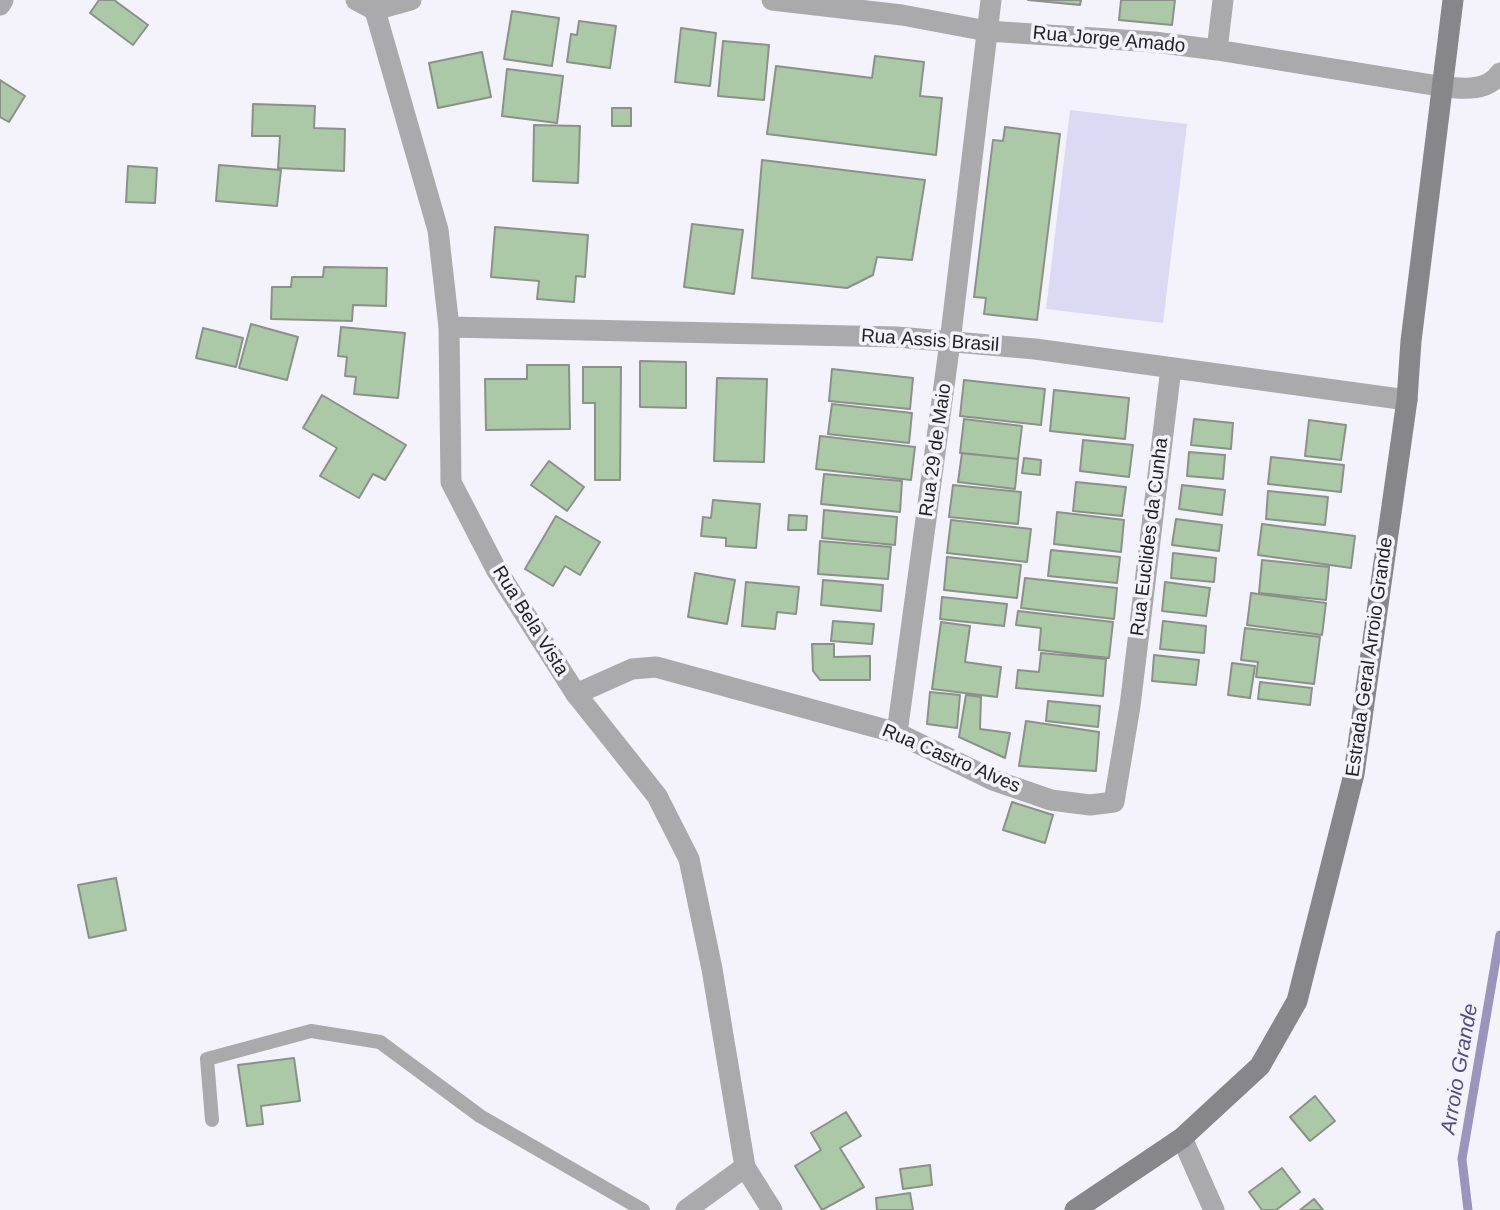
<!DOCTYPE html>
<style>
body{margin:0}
canvas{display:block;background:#f4f3fb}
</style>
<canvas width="1500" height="1210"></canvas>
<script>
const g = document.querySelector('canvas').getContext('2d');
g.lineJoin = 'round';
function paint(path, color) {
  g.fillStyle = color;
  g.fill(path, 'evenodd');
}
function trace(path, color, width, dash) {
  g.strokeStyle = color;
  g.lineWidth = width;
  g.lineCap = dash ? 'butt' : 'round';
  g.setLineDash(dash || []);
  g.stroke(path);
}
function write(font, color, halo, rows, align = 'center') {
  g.font = font + ' Helvetica,sans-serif';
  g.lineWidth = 7;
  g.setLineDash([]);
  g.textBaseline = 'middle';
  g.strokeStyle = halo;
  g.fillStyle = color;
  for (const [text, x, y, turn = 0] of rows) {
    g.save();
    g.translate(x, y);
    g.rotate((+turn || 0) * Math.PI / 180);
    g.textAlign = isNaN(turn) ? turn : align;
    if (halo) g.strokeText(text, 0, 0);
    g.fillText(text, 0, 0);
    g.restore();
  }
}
const green = new Path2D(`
 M 1070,110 L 1187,124 L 1163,323 L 1046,309 Z`);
const stream = new Path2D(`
 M 1468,1210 L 1462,1159 L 1500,935`);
const building = new Path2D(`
 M 99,0 L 114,0 L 148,25 L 133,45 L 90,13 Z
 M 1028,0 L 1081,0 L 1080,5 Z
 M 1121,0 L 1175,0 L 1172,25 L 1119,20 Z
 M 512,11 L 559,18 L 552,66 L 504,59 Z
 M 579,21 L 616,26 L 610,68 L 567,62 L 571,34 L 577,35 Z
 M 681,28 L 716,33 L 710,86 L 675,82 Z
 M 723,41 L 769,45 L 764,100 L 718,96 Z
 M 482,52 L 491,97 L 438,108 L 429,63 Z
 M 875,56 L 924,62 L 920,96 L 942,98 L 936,155 L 767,134 L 776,66 L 872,78 Z
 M 507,69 L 563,76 L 557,123 L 502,116 Z
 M 0,80 L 25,96 L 9,122 L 0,117 Z
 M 253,104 L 315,106 L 314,128 L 345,129 L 344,171 L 278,168 L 280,136 L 252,136 Z
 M 612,108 L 631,108 L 631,126 L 612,126 Z
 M 534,125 L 580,126 L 578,183 L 533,181 Z
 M 1005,127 L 1060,134 L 1037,320 L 984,314 L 986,298 L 974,297 L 993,140 L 1003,141 Z
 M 762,160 L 925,180 L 912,260 L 877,257 L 873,275 L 847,288 L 752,278 Z
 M 219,165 L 281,170 L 277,206 L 216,201 Z
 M 128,166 L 157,168 L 155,203 L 126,202 Z
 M 692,224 L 743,230 L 734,294 L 684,287 Z
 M 495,227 L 588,235 L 585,277 L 576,276 L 574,302 L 537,299 L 539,281 L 491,277 Z
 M 324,267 L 387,268 L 386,306 L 353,305 L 352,321 L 271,319 L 272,287 L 291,287 L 292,277 L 323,277 Z
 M 251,324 L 298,337 L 287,380 L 239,368 Z
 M 341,327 L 405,333 L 398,398 L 354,394 L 356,377 L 345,376 L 347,357 L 338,356 Z
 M 203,328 L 243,338 L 236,367 L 196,358 Z
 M 640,361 L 686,362 L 686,408 L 640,407 Z
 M 527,365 L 569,365 L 570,429 L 486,430 L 485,379 L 527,379 Z
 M 583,367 L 621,367 L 620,480 L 595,480 L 595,403 L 583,403 Z
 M 832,369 L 913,378 L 910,409 L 829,401 Z
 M 717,378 L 767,379 L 764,462 L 714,461 Z
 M 964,380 L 1045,389 L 1041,425 L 960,416 Z
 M 1054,390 L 1129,398 L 1125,439 L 1050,431 Z
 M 322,395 L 406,445 L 385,480 L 373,474 L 359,498 L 320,476 L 337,448 L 303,428 Z
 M 832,404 L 912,413 L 909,443 L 828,434 Z
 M 964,419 L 1022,426 L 1018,459 L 960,453 Z
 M 1194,419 L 1233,423 L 1231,449 L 1191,445 Z
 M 1309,420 L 1346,425 L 1341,460 L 1305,456 Z
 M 820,436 L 915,447 L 911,480 L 816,469 Z
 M 1083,440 L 1133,445 L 1129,477 L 1080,471 Z
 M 1189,452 L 1225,455 L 1223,479 L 1187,476 Z
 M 962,453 L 1018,459 L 1015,489 L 958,482 Z
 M 1271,457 L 1344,465 L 1341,492 L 1268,484 Z
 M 1024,458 L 1041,460 L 1040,475 L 1022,473 Z
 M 549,461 L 584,487 L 567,511 L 531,485 Z
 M 824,474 L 902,481 L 900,512 L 821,504 Z
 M 1076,482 L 1126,487 L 1122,516 L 1073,511 Z
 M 953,485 L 1021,492 L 1018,524 L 949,517 Z
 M 1182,485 L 1225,490 L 1222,515 L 1179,509 Z
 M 1268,491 L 1328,497 L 1325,525 L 1266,519 Z
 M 713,500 L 760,504 L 756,548 L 726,546 L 726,538 L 701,536 L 703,517 L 711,518 Z
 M 824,510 L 897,517 L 895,545 L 822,538 Z
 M 1057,512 L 1124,520 L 1121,552 L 1054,544 Z
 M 789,515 L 807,516 L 806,530 L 788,530 Z
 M 556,516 L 600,542 L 580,575 L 565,566 L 553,586 L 525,569 Z
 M 1176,519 L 1222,525 L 1219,551 L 1172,545 Z
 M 951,520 L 1031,529 L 1027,562 L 947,553 Z
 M 1262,524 L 1355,536 L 1351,568 L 1258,555 Z
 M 820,541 L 891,547 L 888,579 L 818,574 Z
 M 1051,550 L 1120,557 L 1117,583 L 1048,576 Z
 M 1173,553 L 1216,558 L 1214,582 L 1171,578 Z
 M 947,557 L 1021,565 L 1017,598 L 944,590 Z
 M 1262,560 L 1329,567 L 1326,600 L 1259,593 Z
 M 695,573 L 735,580 L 727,624 L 688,617 Z
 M 1025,578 L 1117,588 L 1114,619 L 1021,608 Z
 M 823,580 L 883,585 L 881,611 L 821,605 Z
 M 746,582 L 799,587 L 796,614 L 777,612 L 775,629 L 742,626 Z
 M 1165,582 L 1210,588 L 1206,616 L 1162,611 Z
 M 1251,593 L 1326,603 L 1322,635 L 1247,625 Z
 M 942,597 L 1007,604 L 1004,626 L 940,619 Z
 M 1018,611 L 1113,622 L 1109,658 L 1039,650 L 1041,628 L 1016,625 Z
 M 833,621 L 874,624 L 872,644 L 831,641 Z
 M 1163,621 L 1206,626 L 1204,653 L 1160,649 Z
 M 941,622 L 970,626 L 965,662 L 1001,667 L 997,697 L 932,689 Z
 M 1245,628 L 1320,637 L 1314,684 L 1256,677 L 1258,662 L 1241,660 Z
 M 812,644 L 834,644 L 834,657 L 870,656 L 870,680 L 820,680 L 813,671 Z
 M 1041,653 L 1106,659 L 1103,696 L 1016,688 L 1018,670 L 1039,672 Z
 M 1154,655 L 1199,660 L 1196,685 L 1152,681 Z
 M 1232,663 L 1255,666 L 1250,698 L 1228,695 Z
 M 1260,682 L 1312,688 L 1310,705 L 1258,699 Z
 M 930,692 L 960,695 L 957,728 L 927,724 Z
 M 966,695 L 981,697 L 980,729 L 1010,733 L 1005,758 L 959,737 Z
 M 1048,701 L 1100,706 L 1098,727 L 1046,721 Z
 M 1026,721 L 1099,732 L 1096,771 L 1019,766 Z
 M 1012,802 L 1053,815 L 1045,843 L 1003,830 Z
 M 116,878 L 126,930 L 89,938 L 78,885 Z
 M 294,1058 L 300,1101 L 261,1106 L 263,1124 L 247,1126 L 238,1065 Z
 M 1315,1096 L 1335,1121 L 1310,1141 L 1290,1117 Z
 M 846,1112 L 861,1136 L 840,1148 L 864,1187 L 822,1210 L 795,1166 L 821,1150 L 811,1133 Z
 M 930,1165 L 932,1185 L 903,1189 L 900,1169 Z
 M 1282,1168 L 1300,1192 L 1276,1210 L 1262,1210 L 1249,1192 Z
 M 910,1193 L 913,1210 L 877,1210 L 876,1198 Z
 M 1314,1199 L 1323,1210 L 1300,1210 Z`);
const service = new Path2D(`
 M 212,1120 L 207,1059 L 311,1031 L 380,1042 L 480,1116 L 643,1210`);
const minor = new Path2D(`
 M 356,0 L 375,10 L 411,0
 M 772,0 L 902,15 L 987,31 L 1154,42 L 1217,50 L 1445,87
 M 0,5 L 3,0
 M 1217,50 L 1223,0
 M 449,327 L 897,337 L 1035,349 L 1407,400
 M 576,694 L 632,669 L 656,667 L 897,733 L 993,780 L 1051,800 L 1090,805 L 1114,802 L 1130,706 L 1171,368
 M 897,733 L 950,342 L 991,0
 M 1182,1138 L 1214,1210
 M 686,1210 L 745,1167`);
const tertiary = new Path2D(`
 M 372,0 L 438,230 L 449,327 L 451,482 L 496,569 L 576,694 L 657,796 L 689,859 L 712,969 L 745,1167 L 772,1210
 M 1445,87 C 1465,89 1488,91 1500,73`);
const secondary = new Path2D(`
 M 1075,1210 L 1182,1138 L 1260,1066 L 1297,1001 L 1354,774 L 1407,400 L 1411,341 L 1453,0`);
const streetNames = [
 ["Rua Jorge Amado",1109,40,5],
 ["Rua Assis Brasil",930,341,4],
 ["Rua 29 de Maio",936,450,-82],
 ["Rua Euclides da Cunha",1150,537,-83],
 ["Rua Bela Vista",530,621,58],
 ["Estrada Geral Arroio Grande",1370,657,-82],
 ["Rua Castro Alves",951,759,23]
];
const waterNames = [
 ["Arroio Grande",1460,1069,-80]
];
paint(green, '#dcd9f4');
trace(stream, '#9b95bc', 9);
paint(building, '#abc9a6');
trace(building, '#8b918a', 2);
trace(service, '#aaaaad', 14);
trace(minor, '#aaaaad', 21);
trace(tertiary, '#aaaaad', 21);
trace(secondary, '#87868b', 21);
write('19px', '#222225', '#f4f3fb', streetNames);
write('italic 21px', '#554b81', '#f4f3fb', waterNames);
</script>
